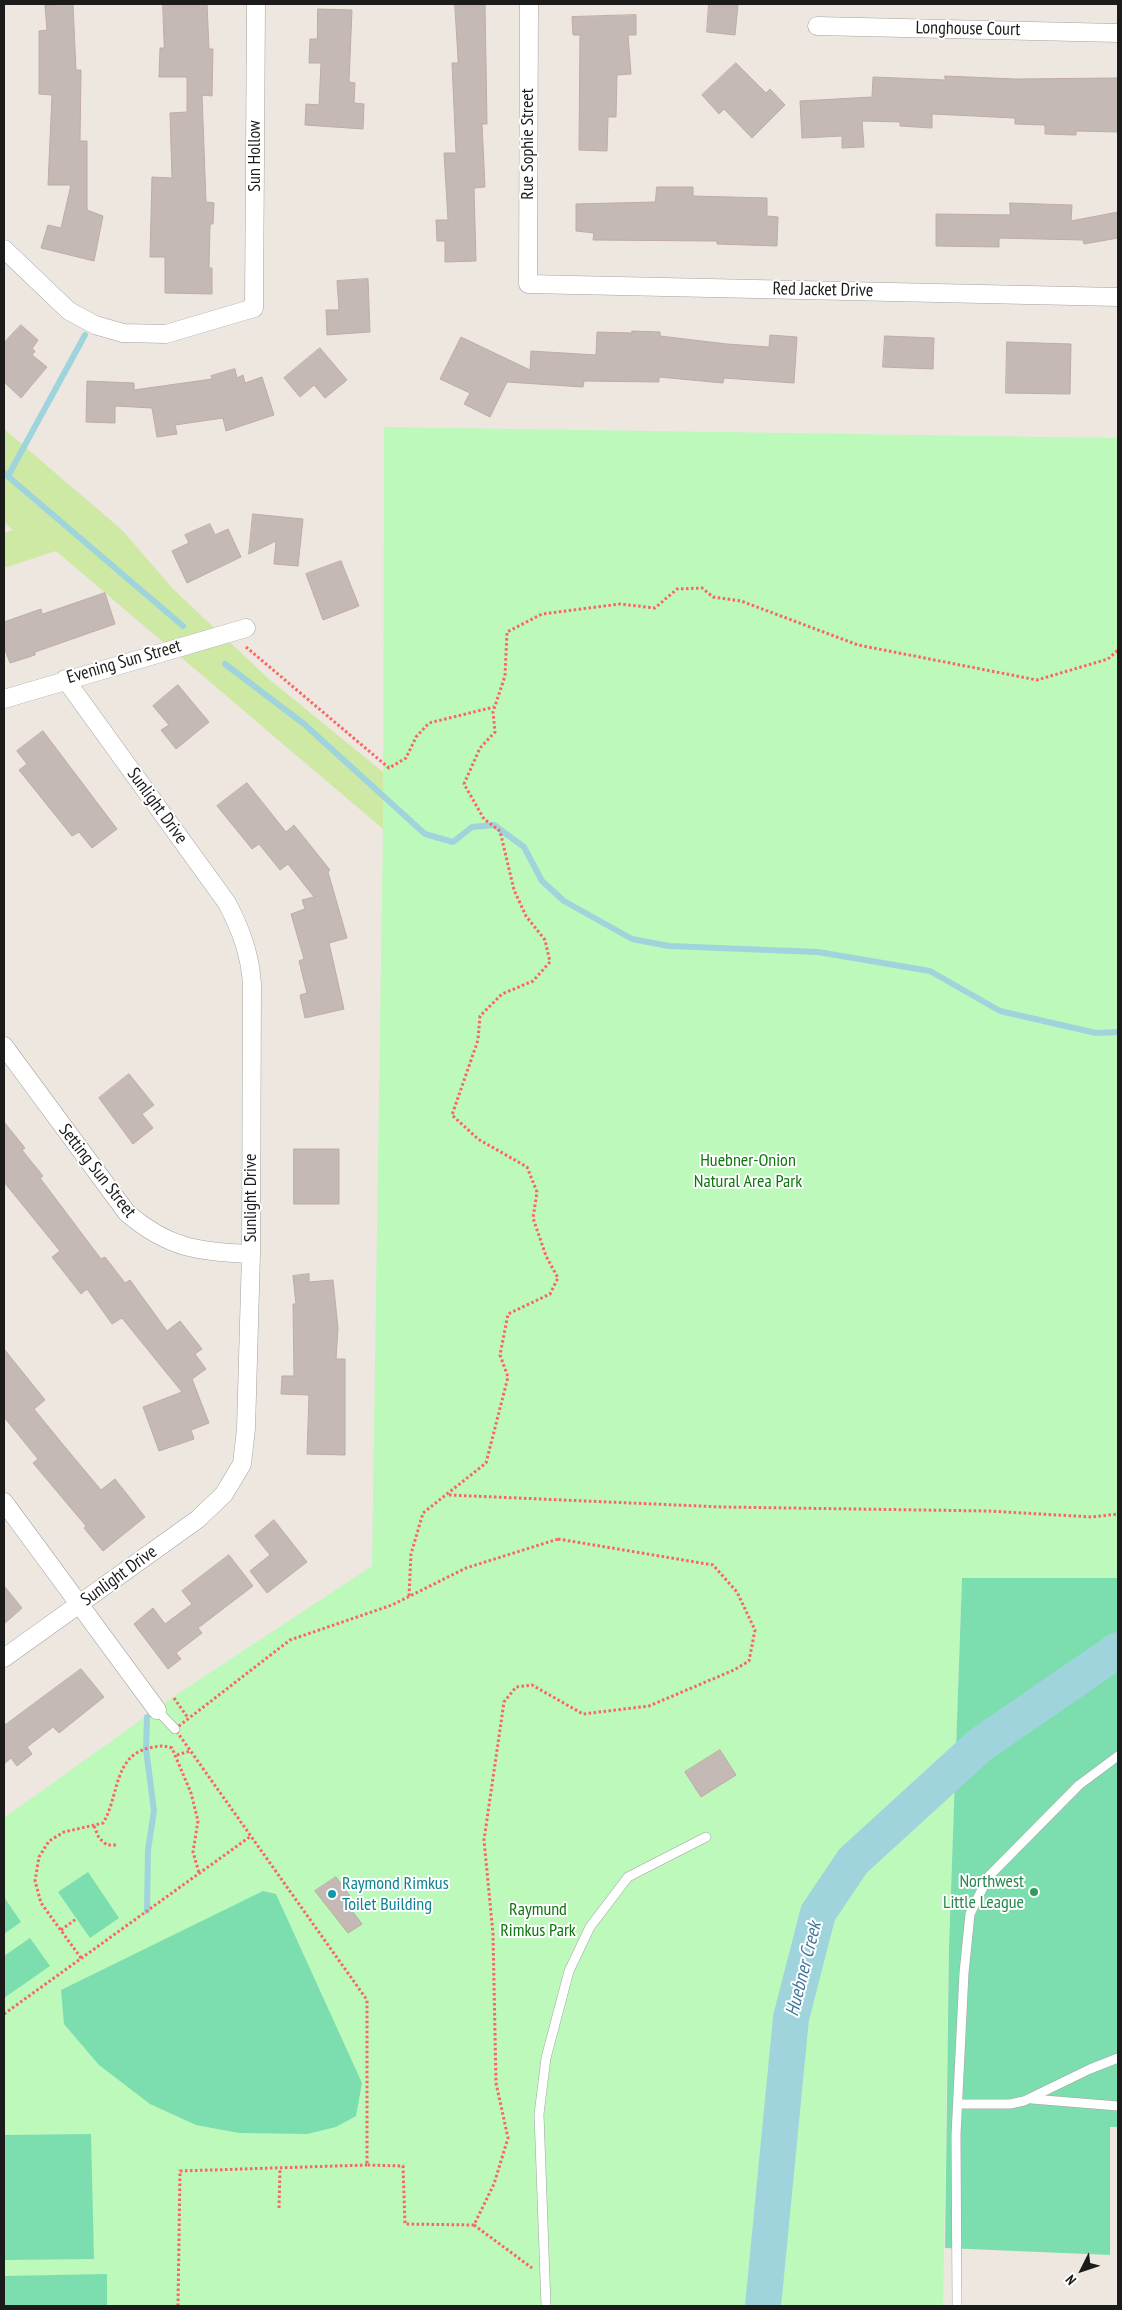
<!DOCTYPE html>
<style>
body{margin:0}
#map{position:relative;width:1122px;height:2310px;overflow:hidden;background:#ede7e0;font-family:"PT Sans Narrow",sans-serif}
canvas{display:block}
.frame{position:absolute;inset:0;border:5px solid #1b1b1b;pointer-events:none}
.north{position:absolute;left:1057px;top:2245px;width:50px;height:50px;-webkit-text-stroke:4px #fff;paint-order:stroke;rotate:229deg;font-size:14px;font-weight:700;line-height:20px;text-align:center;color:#1b1b1b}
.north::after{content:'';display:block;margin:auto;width:18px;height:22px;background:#1b1b1b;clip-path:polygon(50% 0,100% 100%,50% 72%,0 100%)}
</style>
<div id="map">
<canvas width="1122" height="2310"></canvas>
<div class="frame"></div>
<div class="north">N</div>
</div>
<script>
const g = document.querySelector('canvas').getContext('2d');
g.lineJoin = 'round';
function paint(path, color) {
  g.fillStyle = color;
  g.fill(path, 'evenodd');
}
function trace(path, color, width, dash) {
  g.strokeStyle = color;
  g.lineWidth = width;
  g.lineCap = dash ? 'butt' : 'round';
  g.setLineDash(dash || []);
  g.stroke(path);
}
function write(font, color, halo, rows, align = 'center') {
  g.font = font + ' "PT Sans Narrow",sans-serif';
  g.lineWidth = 4;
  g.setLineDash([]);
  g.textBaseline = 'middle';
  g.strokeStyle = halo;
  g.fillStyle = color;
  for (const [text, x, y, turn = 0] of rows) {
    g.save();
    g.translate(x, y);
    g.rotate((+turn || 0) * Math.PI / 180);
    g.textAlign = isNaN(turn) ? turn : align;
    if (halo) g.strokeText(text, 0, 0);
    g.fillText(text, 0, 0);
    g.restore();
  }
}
const grass = new Path2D(`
 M 4,429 L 122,530 L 174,590 L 270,680 L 383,772 L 383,829 L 56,551 L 4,568 L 4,533 L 13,530 L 4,522 Z`);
const park = new Path2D(`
 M 384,427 L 1118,438 L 1118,1578 L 962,1578 L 949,1947 L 943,2306 L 4,2306 L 4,1818 L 173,1697 L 372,1566 L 383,829 Z`);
const pitch = new Path2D(`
 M 962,1578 L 1118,1578 L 1118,2127 L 1110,2127 L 1110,2255 L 945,2248 L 949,1947 Z
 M 88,1872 L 119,1918 L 90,1938 L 58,1892 Z
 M 263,1891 L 276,1894 L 362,2083 L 356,2116 L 336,2127 L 307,2134 L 239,2133 L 196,2125 L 150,2104 L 99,2065 L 64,2024 L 61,1990 Z
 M 4,1897 L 21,1922 L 4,1934 Z
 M 30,1938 L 50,1966 L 4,1998 L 4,1956 Z
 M 91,2134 L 94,2259 L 4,2260 L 4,2135 Z
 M 107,2274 L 107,2306 L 4,2306 L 4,2276 Z`);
const stream = new Path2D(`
 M 4,473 L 183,626
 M 8,476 L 85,335
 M 225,664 L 304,724 L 425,834 L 453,842 L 472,827 L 494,825 L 524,847 L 542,881 L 564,901 L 632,939 L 669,946 L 818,952 L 930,971 L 1000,1011 L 1096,1033 L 1118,1032
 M 147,1911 L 148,1850 L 154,1811 L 146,1749 L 147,1717`);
const river = new Path2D(`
 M 763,2306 L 791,2018 L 818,1913 L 853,1861 L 980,1745 L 1118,1650`);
const building = new Path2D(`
 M 163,4 L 207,4 L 209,49 L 213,49 L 212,96 L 202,95 L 206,202 L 214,203 L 213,224 L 210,224 L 209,268 L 212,268 L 212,294 L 165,293 L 165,257 L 150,257 L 152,177 L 172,178 L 170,113 L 187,112 L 187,77 L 159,77 L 160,48 L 164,48 Z
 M 455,4 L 485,4 L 487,124 L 482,124 L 485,187 L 474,188 L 476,261 L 445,262 L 445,241 L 437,241 L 436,220 L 448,220 L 444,153 L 456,153 L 452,63 L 458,63 Z
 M 709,4 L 738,4 L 735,35 L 707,32 Z
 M 73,5 L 76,70 L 81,70 L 80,141 L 87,141 L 87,210 L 103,216 L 94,261 L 41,248 L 48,225 L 61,228 L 71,185 L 48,185 L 52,95 L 39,94 L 39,31 L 47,30 L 45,6 Z
 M 318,9 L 352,10 L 349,82 L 355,83 L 354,103 L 364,104 L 363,129 L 305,125 L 306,104 L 319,105 L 321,63 L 309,63 L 310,39 L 317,39 Z
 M 636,15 L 636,35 L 628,35 L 631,74 L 617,75 L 616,117 L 608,117 L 607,151 L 579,150 L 580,35 L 573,35 L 572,17 Z
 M 736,63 L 766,93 L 770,89 L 785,105 L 752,138 L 724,109 L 719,114 L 702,95 Z
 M 945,76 L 1015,79 L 1118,78 L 1118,132 L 1076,131 L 1076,135 L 1045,134 L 1045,125 L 1015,124 L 1015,118 L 932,114 L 932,128 L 900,126 L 900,122 L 862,121 L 864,147 L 842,148 L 842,136 L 802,138 L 800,101 L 872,97 L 873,77 L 945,80 Z
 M 657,187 L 693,187 L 693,196 L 767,198 L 767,216 L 778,217 L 777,246 L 717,244 L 717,241 L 593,240 L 594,233 L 576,231 L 576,204 L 655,202 Z
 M 1010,203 L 1072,205 L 1071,221 L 1118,212 L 1118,238 L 1084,244 L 1083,240 L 999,238 L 999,247 L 936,246 L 936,214 L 1010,215 Z
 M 368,279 L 370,332 L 327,335 L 326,310 L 339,310 L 337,281 Z
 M 21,325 L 38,340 L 32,349 L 35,351 L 32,355 L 47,367 L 21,398 L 4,382 L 4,343 Z
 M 632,331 L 660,332 L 660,336 L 727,344 L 769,347 L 770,335 L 797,337 L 794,383 L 724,378 L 723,383 L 659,377 L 659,382 L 584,381 L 583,387 L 507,382 L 490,417 L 464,404 L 470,393 L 440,379 L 461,337 L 530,370 L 531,351 L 596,355 L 597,332 L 632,333 Z
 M 885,336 L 934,338 L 933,369 L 883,367 Z
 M 1007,342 L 1071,344 L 1070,394 L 1006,393 Z
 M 320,348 L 347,380 L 325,398 L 314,385 L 300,397 L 284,378 Z
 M 235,369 L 237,378 L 243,375 L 245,383 L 262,377 L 274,415 L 226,431 L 223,418 L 175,425 L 177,434 L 157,437 L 152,408 L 115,406 L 115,423 L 86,422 L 87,381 L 134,383 L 134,390 L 212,379 L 211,376 Z
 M 253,514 L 303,519 L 298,566 L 274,564 L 276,541 L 249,554 Z
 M 210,524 L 215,535 L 228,529 L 241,557 L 187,583 L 172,551 L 189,543 L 185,535 Z
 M 341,561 L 359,606 L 323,620 L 306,574 Z
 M 105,593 L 115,624 L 35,652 L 35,655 L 10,663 L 4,647 L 4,622 L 41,609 L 42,614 Z
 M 178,685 L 209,722 L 176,749 L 161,730 L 169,725 L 153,706 Z
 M 43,731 L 117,829 L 92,848 L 79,832 L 72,836 L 19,770 L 27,764 L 17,751 Z
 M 247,783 L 286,832 L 294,825 L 330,870 L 328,872 L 347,938 L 329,943 L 344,1009 L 305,1018 L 300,995 L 307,993 L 299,961 L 304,959 L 291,914 L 305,909 L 302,900 L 314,897 L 288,864 L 280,870 L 259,844 L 252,849 L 217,806 Z
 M 129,1074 L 154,1105 L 142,1114 L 153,1128 L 133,1144 L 99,1098 Z
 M 4,1122 L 25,1148 L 22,1150 L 43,1176 L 40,1178 L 101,1259 L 105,1257 L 125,1283 L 130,1280 L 167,1331 L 180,1321 L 202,1349 L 195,1354 L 206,1369 L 192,1379 L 209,1423 L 191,1430 L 194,1439 L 159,1451 L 143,1407 L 182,1392 L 122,1318 L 112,1324 L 87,1289 L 81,1294 L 52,1257 L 60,1251 L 4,1182 Z
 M 294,1149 L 339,1149 L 339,1204 L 294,1204 Z
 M 309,1274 L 309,1282 L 333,1280 L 338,1328 L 336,1359 L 345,1359 L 345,1455 L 307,1454 L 309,1395 L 281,1394 L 282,1376 L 294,1376 L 293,1304 L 296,1304 L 293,1276 Z
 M 4,1349 L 45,1400 L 34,1409 L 60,1441 L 101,1490 L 115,1479 L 145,1517 L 103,1551 L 84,1528 L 86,1526 L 33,1463 L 38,1459 L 4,1417 Z
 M 274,1520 L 307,1562 L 267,1593 L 250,1571 L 270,1555 L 255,1536 Z
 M 229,1555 L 253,1586 L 198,1628 L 202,1633 L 176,1653 L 181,1659 L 168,1669 L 134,1624 L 153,1608 L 165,1624 L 192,1604 L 182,1591 Z
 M 4,1586 L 22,1608 L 4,1624 Z
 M 81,1669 L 104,1697 L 59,1733 L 53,1727 L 27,1747 L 32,1754 L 17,1766 L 11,1758 L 4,1764 L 4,1726 Z
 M 720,1750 L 736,1775 L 701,1797 L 685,1772 Z
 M 336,1877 L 350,1896 L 344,1900 L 362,1924 L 348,1933 L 315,1891 Z`);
const path = new Path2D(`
 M 246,647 L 389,768 L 406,758 L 416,737 L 429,723 L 494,707
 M 449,1495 L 722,1507 L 988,1511 L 1092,1517 L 1118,1514
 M 558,1539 L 713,1565 L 737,1592 L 755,1630 L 749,1661 L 734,1670 L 649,1706 L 583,1714 L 532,1685 L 516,1687 L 504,1702 L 484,1840 L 493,1934 L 496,2083 L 508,2138 L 494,2184 L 474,2225 L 405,2224 L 403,2166 L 367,2165 L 367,2000 L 175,1729 L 290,1640 L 392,1605 L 466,1568 Z
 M 409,1596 L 411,1554 L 423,1513 L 486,1463 L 508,1377 L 500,1355 L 508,1314 L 550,1294 L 558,1278 L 546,1256 L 533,1218 L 537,1192 L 527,1167 L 478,1139 L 452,1115 L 478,1040 L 480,1016 L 502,994 L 533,981 L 550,962 L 545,940 L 526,916 L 514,890 L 500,831 L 484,819 L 464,784 L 480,748 L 495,732 L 493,712 L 505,676 L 507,632 L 542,614 L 620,604 L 655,608 L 677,589 L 702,588 L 713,597 L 741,601 L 858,645 L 1037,680 L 1108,659 L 1118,650
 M 174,1698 L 188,1718
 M 177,1755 L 190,1751
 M 94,1826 L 99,1838 L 107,1845 L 117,1845
 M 61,1930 L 76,1919
 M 81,1958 L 41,1903 L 35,1881 L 39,1857 L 49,1841 L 64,1832 L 103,1823 C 119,1798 113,1756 149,1748 C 158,1746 163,1745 172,1748 L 191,1793 L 198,1821 L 193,1852 L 199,1873
 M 4,2014 L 251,1836
 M 279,2208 L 280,2168
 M 474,2225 L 532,2268
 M 178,2306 L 180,2171 L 367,2165`);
const lane = new Path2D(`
 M 157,1710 L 175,1729
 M 1032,2099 L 1118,2106
 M 958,2104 L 1010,2104 L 1024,2101 L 1090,2069 L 1118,2058
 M 546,2306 L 539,2114 L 546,2058 L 569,1971 L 590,1927 L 628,1877 L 706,1837
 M 957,2306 L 956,2135 L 964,1973 L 970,1914 L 988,1877 L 1079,1785 L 1118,1756`);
const street = new Path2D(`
 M 529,4 L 528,284 L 1118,297
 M 817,26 L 1118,33
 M 4,249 L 69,311 L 95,325 L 123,333 L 166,334 L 254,308 L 256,4
 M 4,699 L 246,628
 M 4,1046 L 127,1213 C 168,1248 198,1252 251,1254
 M 4,1502 L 157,1710
 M 4,1658 L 198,1519 L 224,1494 L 242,1464 L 246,1429 L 251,1254 L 252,984 C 250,954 241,930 227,903 L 65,679`);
const markers = [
 [1034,1892,5,"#2e9e5b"],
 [332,1894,5,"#0f9aa8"]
];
const streetNames = [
 ["Longhouse Court",968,29,1],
 ["Rue Sophie Street",528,144,-90],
 ["Sun Hollow",255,156,-90],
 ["Red Jacket Drive",823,290,1],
 ["Evening Sun Street",124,662,-16],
 ["Sunlight Drive",157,806,54],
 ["Setting Sun Street",97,1171,52],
 ["Sunlight Drive",251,1198,-90],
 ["Sunlight Drive",119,1576,-36]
];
const parkNames = [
 ["Huebner-Onion",748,1161],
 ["Natural Area Park",748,1182],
 ["Raymund",538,1910],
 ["Rimkus Park",538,1931]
];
const leisureNames = [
 ["Northwest",1024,1882],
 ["Little League",1024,1903]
];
const cultureNames = [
 ["Raymond Rimkus",342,1884],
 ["Toilet Building",342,1905]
];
const waterNames = [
 ["Huebner Creek",804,1969,-76]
];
paint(grass, '#cde9a4');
paint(park, '#bcf9bb');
paint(pitch, '#7cdeaf');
trace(stream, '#9fd4dc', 6);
trace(river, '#9fd4dc', 36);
paint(building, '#c4b9b4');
trace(building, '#bfaca3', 1);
trace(lane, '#a2a2a2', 10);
trace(street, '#a2a2a2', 19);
trace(path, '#fb6463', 3, [2.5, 2.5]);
trace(lane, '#fff', 9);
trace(street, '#fff', 18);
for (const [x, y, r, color] of markers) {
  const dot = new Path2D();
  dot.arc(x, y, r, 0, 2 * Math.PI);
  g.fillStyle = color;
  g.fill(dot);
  trace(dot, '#fff', 2);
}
write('18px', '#1b1b1b', '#fff', streetNames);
write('18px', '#0b780a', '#fff', parkNames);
write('18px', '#27864d', '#fff', leisureNames, 'right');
write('18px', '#0d838f', '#fff', cultureNames, 'left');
write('italic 19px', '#42789c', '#fff', waterNames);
</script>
